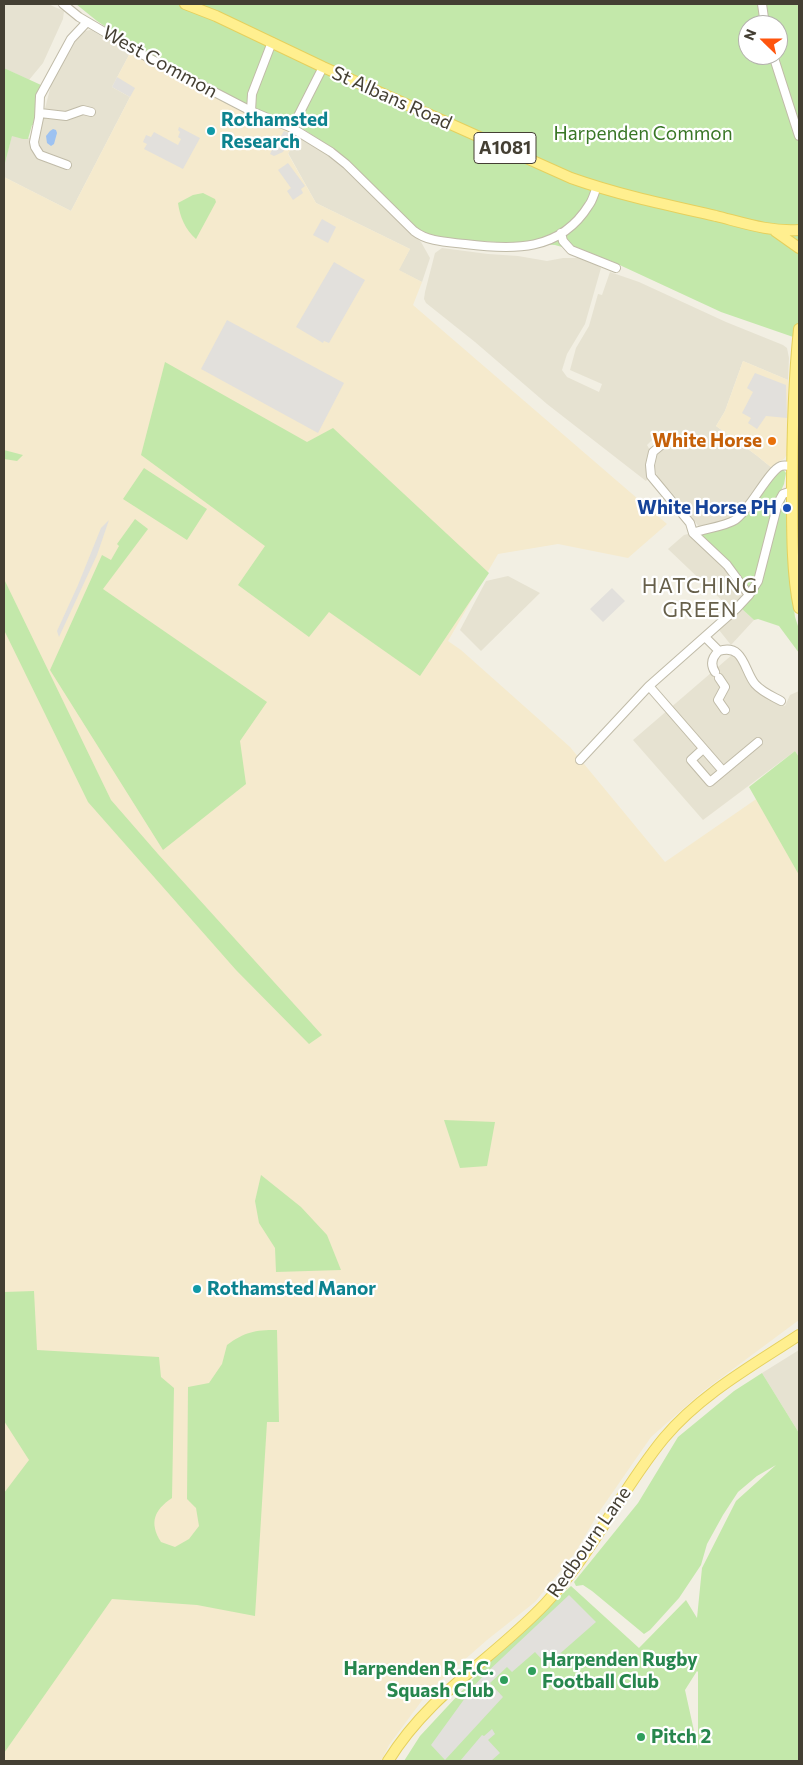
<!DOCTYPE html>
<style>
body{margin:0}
#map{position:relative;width:803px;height:1765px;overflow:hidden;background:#f2efe3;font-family:Commissioner,sans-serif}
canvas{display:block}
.frame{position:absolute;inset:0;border:5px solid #443f33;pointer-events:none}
.north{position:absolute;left:738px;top:15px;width:50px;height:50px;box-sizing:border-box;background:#fff;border:1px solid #b4b2ad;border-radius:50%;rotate:292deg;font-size:14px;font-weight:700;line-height:20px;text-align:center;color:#443f33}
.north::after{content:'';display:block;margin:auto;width:18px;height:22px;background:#fe550e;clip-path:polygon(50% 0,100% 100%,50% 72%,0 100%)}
</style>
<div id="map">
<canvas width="803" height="1765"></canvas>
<div class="frame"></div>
<div class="north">N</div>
</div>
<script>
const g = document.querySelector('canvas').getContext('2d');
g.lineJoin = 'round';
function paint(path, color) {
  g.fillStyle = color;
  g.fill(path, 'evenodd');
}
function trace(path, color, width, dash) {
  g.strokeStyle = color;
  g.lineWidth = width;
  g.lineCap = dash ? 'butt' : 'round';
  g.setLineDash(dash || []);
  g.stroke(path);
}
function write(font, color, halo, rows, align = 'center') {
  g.font = font + ' Commissioner,sans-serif';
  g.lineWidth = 4.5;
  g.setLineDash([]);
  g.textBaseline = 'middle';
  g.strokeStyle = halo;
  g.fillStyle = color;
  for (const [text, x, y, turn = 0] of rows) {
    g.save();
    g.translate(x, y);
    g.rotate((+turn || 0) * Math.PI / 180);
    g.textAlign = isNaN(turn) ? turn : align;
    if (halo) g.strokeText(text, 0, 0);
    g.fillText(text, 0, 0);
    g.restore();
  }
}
const residential = new Path2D(`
 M 4,4 L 48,4 L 64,11 L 63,19 L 43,63 L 29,80 L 4,68 Z
 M 91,30 L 130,53 L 112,87 L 130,97 L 71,211 L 4,177 L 4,167 L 12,135 L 25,139 L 38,136 L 51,85 L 78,37 L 84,31 Z
 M 298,135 L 345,167 L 421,242 L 430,258 L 422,282 L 398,270 L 410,249 L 316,203 L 288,153 Z
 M 442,248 L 488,254 L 518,256 L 547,261 L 563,258 L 578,258 L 593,262 L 601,268 L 585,324 L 567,354 L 562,370 L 567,377 L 599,392 L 602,384 L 570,370 L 576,348 L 589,326 L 598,294 L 602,295 L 610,272 L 639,282 L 726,322 L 783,345 L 787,348 L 789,358 L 788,380 L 743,361 L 725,411 L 716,426 L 756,455 L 772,468 L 741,510 L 723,523 L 704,527 L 699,527 L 681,503 L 659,479 L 656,473 L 655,466 L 657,455 L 668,445 L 663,437 L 659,440 L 653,439 L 647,445 L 650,450 L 646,463 L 648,478 L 646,481 L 547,404 L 475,342 L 426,303 L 424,299 L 425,292 L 435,253 Z
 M 688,534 L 725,566 L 742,590 L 741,598 L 730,608 L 668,549 L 684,535 Z
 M 508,576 L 540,593 L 481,651 L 460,630 L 486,581 Z
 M 742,609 L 754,620 L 731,645 L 719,630 Z
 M 733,654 L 739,658 L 763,694 L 785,706 L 790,695 L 799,691 L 799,757 L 795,751 L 703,820 L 633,740 Z
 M 799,1350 L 799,1433 L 762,1373 Z`);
const commercial = new Path2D(`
 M 130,53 L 298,135 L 288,154 L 316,203 L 410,249 L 399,270 L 422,282 L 413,305 L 667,524 L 628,558 L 558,544 L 498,554 L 448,641 L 461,650 L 570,747 L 665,862 L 794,773 L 799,779 L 799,1320 L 702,1392 L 651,1437 L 599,1512 L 575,1553 L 535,1602 L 487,1640 L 429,1691 L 389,1745 L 381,1761 L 4,1761 L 4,177 L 71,211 L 130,97 L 112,87 Z
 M 743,361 L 788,380 L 788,453 L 784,459 L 776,463 L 772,468 L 756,455 L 716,426 L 725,411 Z`);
const green = new Path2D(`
 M 76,4 L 799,4 L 799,339 L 721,312 L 611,261 L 555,245 L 458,240 L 428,235 L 412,225 L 345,159 L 323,142 L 300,127 L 258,110 L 152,58 L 97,21 ZM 748,25 L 778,25 L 778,55 L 748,55 Z
 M 4,68 L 41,85 L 37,96 L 34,125 L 32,125 L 28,139 L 23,139 L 12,136 L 4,167 Z
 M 203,193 L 215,199 L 216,202 L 196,239 C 185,229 180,217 178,203 L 193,195 Z
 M 165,362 L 307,442 L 333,428 L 489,573 L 420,676 L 329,612 L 309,637 L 238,585 L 265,546 L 141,455 Z
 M 4,450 L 23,455 L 17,461 L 4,459 Z
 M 144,468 L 207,509 L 187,540 L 123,499 Z
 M 782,468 L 786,473 L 784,484 L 775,504 L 754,583 L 750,589 L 701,537 L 701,534 C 711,531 726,530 735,524 C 755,513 765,480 782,468 Z
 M 782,500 L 785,500 L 792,593 L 795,617 L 799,629 L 799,653 L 779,626 L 758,619 L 754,620 L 742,609 L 755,593 L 760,584 Z
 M 135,519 L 148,529 L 103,589 L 267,702 L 240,741 L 246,784 L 163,850 L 50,670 L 102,555 L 111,560 L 119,546 L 117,544 Z
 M 4,579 L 111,800 L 158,854 L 322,1035 L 309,1044 L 236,970 L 88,802 L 4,630 Z
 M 795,751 L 799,757 L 799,875 L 749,787 Z
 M 444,1120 L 495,1122 L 487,1166 L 460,1168 Z
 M 261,1175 L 301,1207 L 327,1235 L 341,1270 L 276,1272 L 275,1248 L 259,1223 L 255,1201 Z
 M 34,1291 L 37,1350 L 159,1357 L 161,1377 L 174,1388 L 172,1498 C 154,1510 149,1523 161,1542 L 175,1547 L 189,1539 L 199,1526 L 196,1508 L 187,1499 L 188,1387 L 209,1383 L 222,1364 L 227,1345 C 245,1332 254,1330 277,1330 L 279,1422 L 267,1422 L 255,1616 L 197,1605 L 112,1599 L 4,1753 L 4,1493 L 29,1460 L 4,1421 L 4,1292 Z
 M 762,1373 L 799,1433 L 799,1761 L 404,1761 L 420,1736 L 486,1665 L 571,1586 L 639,1648 L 686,1600 L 697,1618 L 702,1568 L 736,1501 L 776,1465 L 757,1476 L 738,1492 L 723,1515 L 707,1544 L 701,1565 L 679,1598 L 650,1630 L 644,1634 L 592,1591 L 583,1585 L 576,1586 L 574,1582 L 638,1503 L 678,1437 L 734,1391 ZM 697,1671 L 698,1672 L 698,1749 L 685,1690 Z`);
const parking = new Path2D(`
 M 117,77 L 135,88 L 130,97 L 112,87 Z
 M 179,127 L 200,138 L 183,169 L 144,149 L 147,144 L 143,142 L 146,135 L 151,137 L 154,132 L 178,145 L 181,139 L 178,137 L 180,132 L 178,130 Z
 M 284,131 L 292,134 L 283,152 L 274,156 L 270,154 L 277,139 L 281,136 Z
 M 288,163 L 305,186 L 301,189 L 303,193 L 293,200 L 287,191 L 291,188 L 278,170 Z
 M 322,219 L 336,227 L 328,243 L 313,235 Z
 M 334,262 L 365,280 L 329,343 L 324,341 L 323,343 L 296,327 Z
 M 227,320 L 344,383 L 318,433 L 201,369 Z
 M 755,373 L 786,385 L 787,418 L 766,416 L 757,429 L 748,423 L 751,418 L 742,413 L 753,392 L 747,388 Z
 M 109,520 L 97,555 L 59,637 L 57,631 L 78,585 L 101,528 Z
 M 612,588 L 625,601 L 603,622 L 590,609 Z
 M 569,1595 L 596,1622 L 547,1665 L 535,1652 L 512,1672 L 507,1667 L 490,1683 L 503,1697 L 445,1760 L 431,1745 L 473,1687 L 485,1674 Z
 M 492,1729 L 495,1734 L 488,1740 L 500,1753 L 491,1761 L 460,1761 L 482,1735 L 484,1736 Z`);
const water = new Path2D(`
 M 53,129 L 56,130 L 57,133 L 54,144 L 51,146 L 47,143 L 46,136 L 50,131 Z`);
const minor = new Path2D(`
 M 63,4 L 79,17 L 147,57 L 251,111 L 292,128 L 331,152 L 346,164 L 414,231 C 428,242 448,242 465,244 C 513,250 560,252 589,205 C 593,200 594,193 597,187
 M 762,4 L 765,25
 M 773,55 L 799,136
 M 251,111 L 252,94 L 272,42
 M 40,113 L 66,116 L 83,110 L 91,112
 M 292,128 L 323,67
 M 67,165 L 40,155 L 35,147 L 34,142 L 39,118 L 40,96 L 71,39 L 87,22
 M 561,233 L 563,241 L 571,250 L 616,268
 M 665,442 L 653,452 L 650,465 L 651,476 L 690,523 L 693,533 L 727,565 L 749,595
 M 693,533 C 704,529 726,526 735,520 C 751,509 768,471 781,466 C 784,465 789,466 792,466
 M 705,637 L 719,651 C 712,657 710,664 715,672
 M 719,651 C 744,643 744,671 755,684 C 762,692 772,696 781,701
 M 719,678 L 725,687 L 718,700 L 725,710
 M 649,686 L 723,771
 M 703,749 L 691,760 L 710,782 L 758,742
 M 580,760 L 649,686 L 736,609 L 749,595 L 758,581 L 778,503 L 783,494 L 792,491`);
const major = new Path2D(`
 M 185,4 L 216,16 L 323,67 L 571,178 C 619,195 667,205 716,216 C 744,223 770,232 799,230
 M 775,231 L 799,248
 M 799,329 C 793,385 792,442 792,498 C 792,532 792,575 799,608
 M 388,1761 C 430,1693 492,1660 545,1604 C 592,1554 621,1490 664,1438 C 701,1394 752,1366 799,1335`);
const markers = [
 [211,131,5,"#0f9aa8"],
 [772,441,5,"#e8710a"],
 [787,508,5,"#1a4fb4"],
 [197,1289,5,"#0f9aa8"],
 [532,1671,5,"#2e9e5b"],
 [504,1680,5,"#2e9e5b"],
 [641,1737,5,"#2e9e5b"]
];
const shields = [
 [505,148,62]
];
const shieldNames = [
 ["A1081",505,148]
];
const streetNames = [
 ["West Common",160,62,29],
 ["St Albans Road",392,98,24],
 ["Redbourn Lane",589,1542,-55]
];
const cultureNames = [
 ["Rothamsted",221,120],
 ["Research",221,142],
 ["Rothamsted Manor",207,1289]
];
const parkNames = [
 ["Harpenden Common",643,134]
];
const foodNames = [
 ["White Horse",762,441]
];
const transitNames = [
 ["White Horse PH",777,508]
];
const leisureNames = [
 ["Harpenden Rugby",542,1660],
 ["Football Club",542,1682],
 ["Harpenden R.F.C.",494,1669,"right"],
 ["Squash Club",494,1691,"right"],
 ["Pitch 2",651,1737]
];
const quarterNames = [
 ["HATCHING",700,586],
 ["GREEN",700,610]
];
paint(residential, '#e6e2d1');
paint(commercial, '#f5eacd');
paint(green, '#c3e8aa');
paint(parking, '#e2e0dc');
paint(water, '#9dc2f1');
trace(minor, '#c0bba8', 10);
trace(major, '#e5d05e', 12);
trace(minor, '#fff', 8);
trace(major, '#ffef8f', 10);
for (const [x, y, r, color] of markers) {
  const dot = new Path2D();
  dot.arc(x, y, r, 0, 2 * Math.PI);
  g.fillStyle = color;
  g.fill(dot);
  trace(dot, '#fff', 2);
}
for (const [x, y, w] of shields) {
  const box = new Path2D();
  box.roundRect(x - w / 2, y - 15.5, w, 31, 4);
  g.fillStyle = '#fff';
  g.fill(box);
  trace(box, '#443f33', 1);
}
write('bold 18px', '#443f33', null, shieldNames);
write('19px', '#443f33', '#fff', streetNames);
write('bold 19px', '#0d838f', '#fff', cultureNames, 'left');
write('19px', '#397626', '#fff', parkNames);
write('bold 19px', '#c56008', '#fff', foodNames, 'right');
write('bold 19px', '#164399', '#fff', transitNames, 'right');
write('bold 19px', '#27864d', '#fff', leisureNames, 'left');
g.letterSpacing = '1px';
write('21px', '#665f4a', '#fff', quarterNames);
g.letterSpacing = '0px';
</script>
